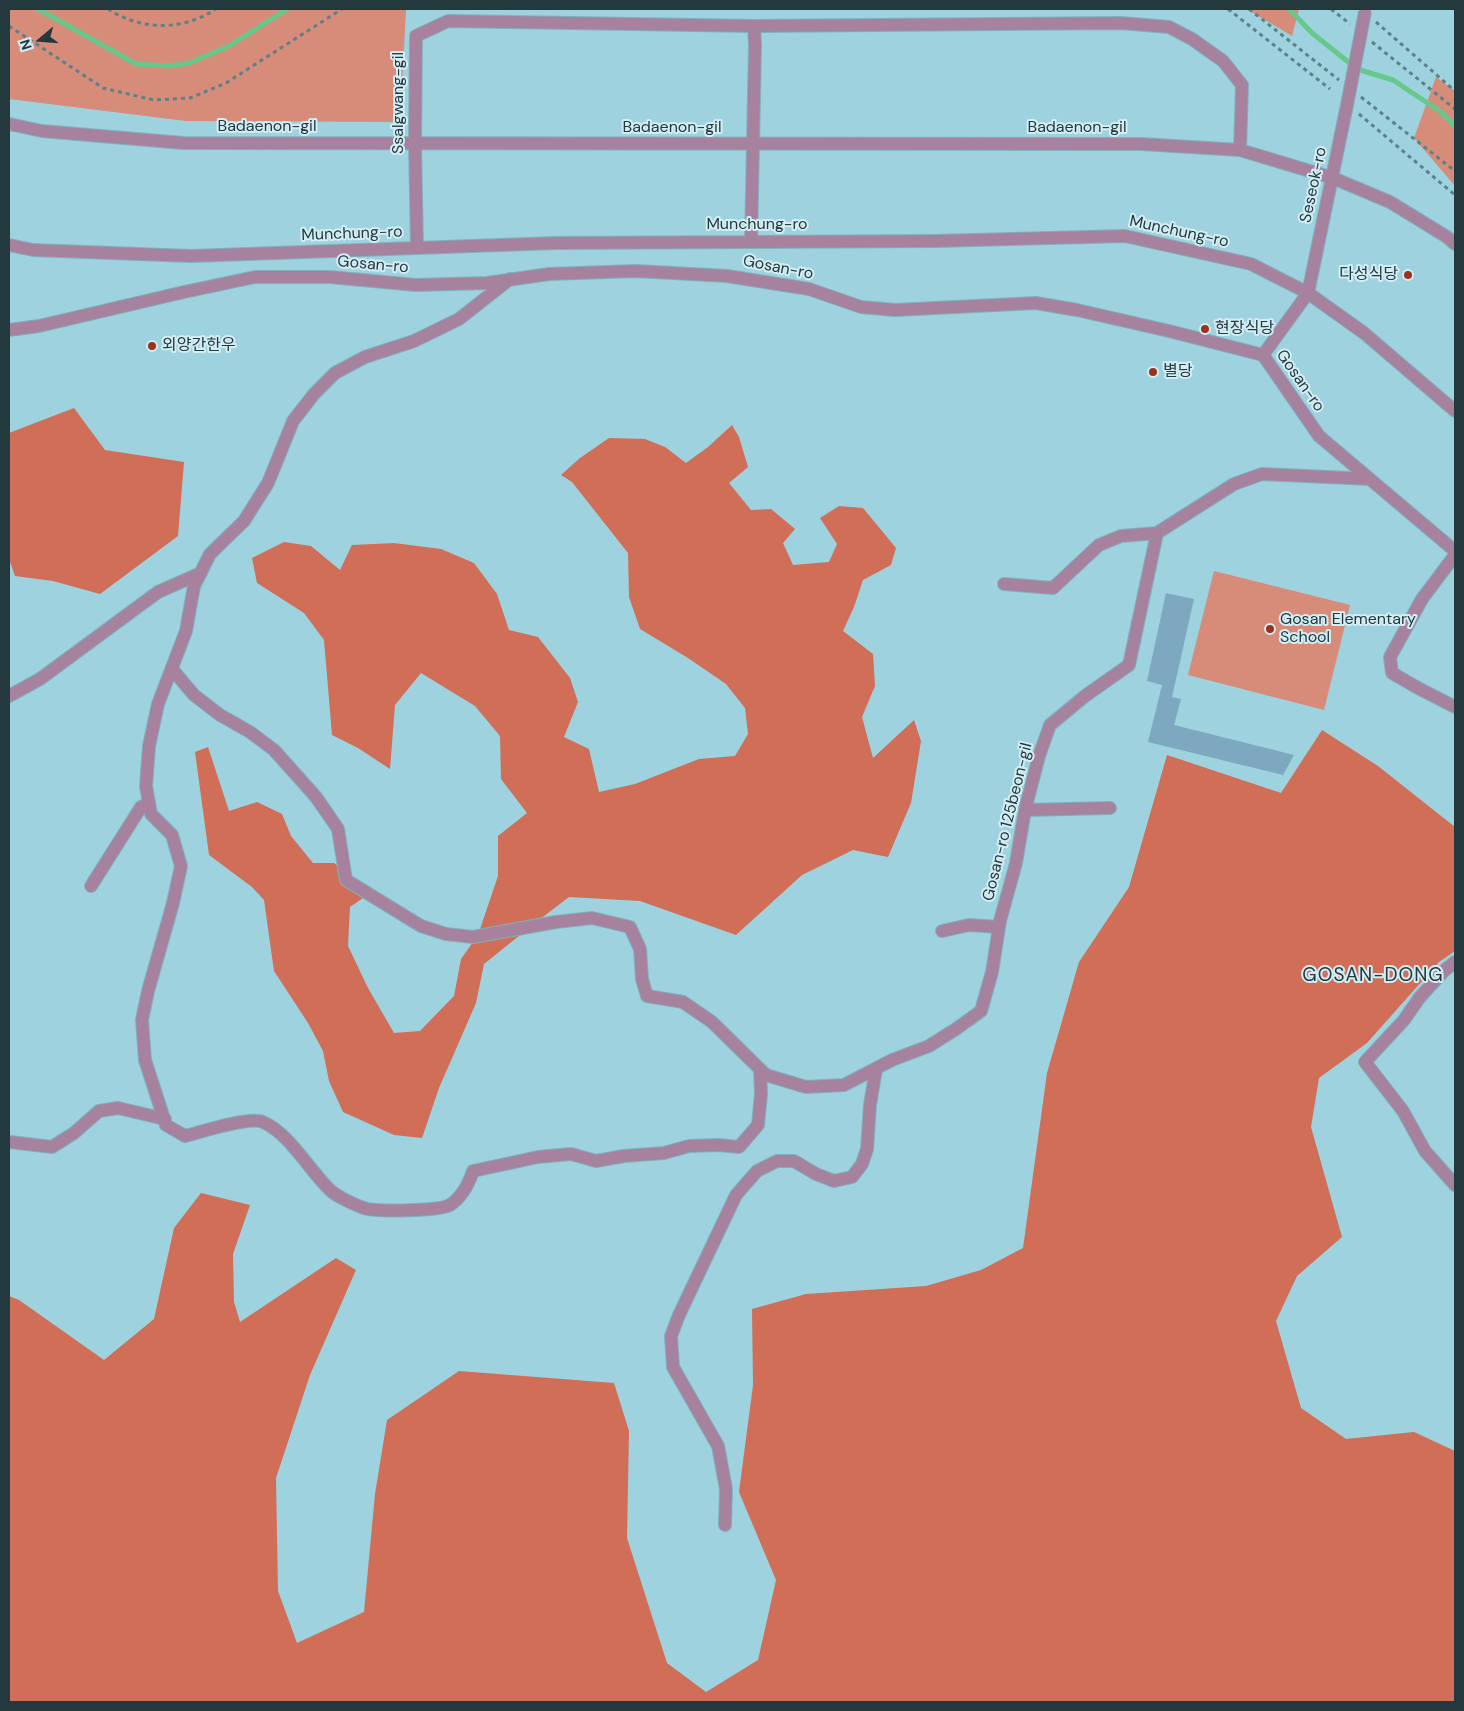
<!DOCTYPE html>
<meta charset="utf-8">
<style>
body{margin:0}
#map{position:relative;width:1464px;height:1711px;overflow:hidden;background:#9dd2de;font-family:"DM Sans",sans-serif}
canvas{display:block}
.frame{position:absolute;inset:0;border:10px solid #24393e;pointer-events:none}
.north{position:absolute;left:15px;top:15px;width:50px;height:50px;-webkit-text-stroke:4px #d3edf4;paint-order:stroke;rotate:252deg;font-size:14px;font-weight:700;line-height:20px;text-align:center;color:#24393e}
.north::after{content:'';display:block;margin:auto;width:18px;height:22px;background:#24393e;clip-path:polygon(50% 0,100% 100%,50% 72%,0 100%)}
</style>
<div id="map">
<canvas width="1464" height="1711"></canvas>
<div class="frame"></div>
<div class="north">N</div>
</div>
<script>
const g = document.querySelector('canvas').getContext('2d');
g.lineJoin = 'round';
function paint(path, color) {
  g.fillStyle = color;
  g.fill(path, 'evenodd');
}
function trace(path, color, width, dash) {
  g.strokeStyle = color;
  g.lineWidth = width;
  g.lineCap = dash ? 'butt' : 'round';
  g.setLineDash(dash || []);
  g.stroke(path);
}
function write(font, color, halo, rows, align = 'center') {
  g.font = font + ' "DM Sans","Noto Sans KR",sans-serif';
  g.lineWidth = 4;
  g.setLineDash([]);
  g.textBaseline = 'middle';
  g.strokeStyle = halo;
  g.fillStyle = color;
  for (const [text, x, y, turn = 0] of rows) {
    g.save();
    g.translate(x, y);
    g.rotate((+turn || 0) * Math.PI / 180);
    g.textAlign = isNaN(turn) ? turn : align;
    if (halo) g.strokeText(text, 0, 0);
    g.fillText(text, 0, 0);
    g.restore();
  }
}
const green = new Path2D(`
 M 9,9 L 465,9 L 406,10 L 400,122 L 186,121 L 9,99 Z
 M 1247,9 L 1299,9 L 1292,36 Z
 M 1436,77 L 1455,91 L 1455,186 L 1414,138 Z
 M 1214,571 L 1350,605 L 1324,710 L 1188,675 Z`);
const forest = new Path2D(`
 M 74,408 L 105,450 L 184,462 L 178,536 L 100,594 L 53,581 L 15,576 L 9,559 L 9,433 Z
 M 732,425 L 739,437 L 748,467 L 729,483 L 751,510 L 771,509 L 795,529 L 783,543 L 793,565 L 829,562 L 837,544 L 820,518 L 839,506 L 863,508 L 896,548 L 891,565 L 863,580 L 854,607 L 843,631 L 873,654 L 875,686 L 862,717 L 873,758 L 914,720 L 921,741 L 911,803 L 888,857 L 853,850 L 802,875 L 736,935 L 640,901 L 569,897 L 535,923 L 484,964 L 476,1003 L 439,1088 L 422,1138 L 394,1135 L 343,1112 L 329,1081 L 323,1051 L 308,1023 L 274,971 L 264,900 L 252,887 L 209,855 L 195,752 L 208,747 L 229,811 L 257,802 L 282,814 L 291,836 L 313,863 L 334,863 L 373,891 L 350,907 L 348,946 L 368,988 L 394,1033 L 420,1031 L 454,996 L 461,959 L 478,935 L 498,876 L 498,836 L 527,813 L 501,779 L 500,736 L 475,706 L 421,673 L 395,705 L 390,769 L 358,748 L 332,735 L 324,640 L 304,613 L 257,583 L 252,558 L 284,542 L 311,546 L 340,570 L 352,545 L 394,543 L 441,549 L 474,563 L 497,594 L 509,630 L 538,637 L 570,678 L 578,702 L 564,737 L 589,749 L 599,792 L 635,784 L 699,759 L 735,756 L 748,734 L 745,708 L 726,684 L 688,658 L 640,629 L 629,597 L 628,553 L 572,482 L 561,475 L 580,458 L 609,438 L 645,439 L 665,447 L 686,463 L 708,447 Z
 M 1322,730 L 1378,766 L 1455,827 L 1455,951 L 1439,962 L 1367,1043 L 1319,1078 L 1311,1127 L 1342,1237 L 1297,1276 L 1276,1321 L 1301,1408 L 1346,1439 L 1414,1432 L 1455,1451 L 1455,1702 L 9,1702 L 9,1296 L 19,1300 L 104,1360 L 154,1319 L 174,1228 L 201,1193 L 250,1205 L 233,1254 L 234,1302 L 240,1322 L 336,1258 L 356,1270 L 310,1375 L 276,1478 L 278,1591 L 297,1643 L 364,1612 L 375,1494 L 387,1420 L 459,1371 L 614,1383 L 629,1431 L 627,1538 L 667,1663 L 706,1692 L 758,1660 L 776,1580 L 739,1492 L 753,1385 L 752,1309 L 806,1294 L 926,1286 L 981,1270 L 1023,1248 L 1047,1073 L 1079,962 L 1129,887 L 1167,755 L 1281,793 Z`);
const stream = new Path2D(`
 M 38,9 L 136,64 L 169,66 L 189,63 L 229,46 L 287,9
 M 1289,9 L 1312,33 L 1357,69 L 1393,80 L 1441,112 L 1455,126`);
const building = new Path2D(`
 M 1166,593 L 1194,599 L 1172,697 L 1181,699 L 1174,725 L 1294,755 L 1283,775 L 1148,742 L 1162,685 L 1147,681 Z`);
const path = new Path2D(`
 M 108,9 C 142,31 182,31 216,9
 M 1228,9 L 1330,89
 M 1249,9 L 1339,80
 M 1331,9 L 1350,24
 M 1376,22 L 1455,91
 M 9,26 L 103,88 L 154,100 L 190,98 L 226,83 L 342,9
 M 1372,42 L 1455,109
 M 1361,97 L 1455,171
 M 1359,114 L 1455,195`);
const minor = new Path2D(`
 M 9,124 L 42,131 L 183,143 L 1141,144 L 1240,150 L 1333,178 L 1390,202 L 1447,237 L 1455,244
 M 751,242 L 755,45 L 754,26
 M 9,245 L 33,250 L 191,256 L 557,243 L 936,241 L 1125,236 L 1251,264 L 1308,293 L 1364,333 L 1455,411
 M 417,248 L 415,144 L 416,36 L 448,21 L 754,26 L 1121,23 L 1169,27 L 1192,39 L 1223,61 L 1242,85 L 1240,150
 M 510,279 L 459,319 L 414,341 L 365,357 L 335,373 L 314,394 L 293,421 L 268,483 L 244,521 L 210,554 L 194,586 L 186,631 L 158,704 L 149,746 L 146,786 L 151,814 L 172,835 L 181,866 L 173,903 L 148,991 L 142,1020 L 145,1060 L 166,1125 L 185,1136 C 201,1132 250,1116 263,1122 C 290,1134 309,1170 330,1190 C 336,1196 355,1205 364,1208 C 375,1212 440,1211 450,1205 C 462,1197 469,1183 473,1171 L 538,1157 L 571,1154 L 596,1161 L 624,1156 L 664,1153 L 689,1146 L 719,1145 L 739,1147 L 758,1125 L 761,1094 L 760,1070
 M 9,330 L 39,326 L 184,292 L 255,277 L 330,277 L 416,285 L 487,283 L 549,274 L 636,271 L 727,276 L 809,289 L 861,307 L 895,310 L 1036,303 L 1077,310 L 1169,331 L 1263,355 L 1319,436 L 1455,551
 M 1263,355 L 1308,293 L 1347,105
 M 1455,555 L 1422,599 L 1390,657 L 1392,673 L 1418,688 L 1455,707
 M 1004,584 L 1053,588 L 1099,545 L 1121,536 L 1157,533
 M 172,669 L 194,695 L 220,715 L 250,732 L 274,750 L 316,797 L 338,829 L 346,880 L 421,926 L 446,934 L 473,937 L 556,922 L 592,918 L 630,927 L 640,949 L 642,979 L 647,996 L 683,1002 L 712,1022 L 766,1075 L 806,1087 L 844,1085 L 892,1060 L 929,1046 L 956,1029 L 981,1011 L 992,972 L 1000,921 L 1016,863 L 1025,810 L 1039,756 L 1050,725 L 1085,696 L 1129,665 L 1157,533 L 1234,484 L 1262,474 L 1370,479
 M 9,696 L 40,679 L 158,592 L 201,573
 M 1025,810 L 1110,808
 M 91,886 L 141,807 L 149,803
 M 942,931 L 969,925 L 999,927
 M 1455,962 L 1445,970 L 1420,997 L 1404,1020 L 1365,1062 L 1403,1111 L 1425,1151 L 1455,1185
 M 10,1142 L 52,1147 L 74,1133 L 99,1111 L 118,1108 L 165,1119
 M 725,1525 L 726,1489 L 718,1446 L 673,1367 L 671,1336 L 679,1315 L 736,1195 L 757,1171 L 777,1161 L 794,1161 L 816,1174 L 834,1181 L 852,1177 L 862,1164 L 867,1149 L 870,1105 L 876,1069`);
const minorBridge = new Path2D(`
 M 1347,105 L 1365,12`);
const markers = [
 [1408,275,5,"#9b321b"],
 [1205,329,5,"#9b321b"],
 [152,346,5,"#9b321b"],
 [1153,372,5,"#9b321b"],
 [1270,629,5,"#9b321b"]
];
const streetNames = [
 ["Ssalgwang-gil",399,103,-90],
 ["Badaenon-gil",267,127],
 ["Badaenon-gil",672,128],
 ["Badaenon-gil",1077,128],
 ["Seseok-ro",1314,185,-78],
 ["Munchung-ro",757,225],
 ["Munchung-ro",1179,232,12],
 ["Munchung-ro",352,234,-2],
 ["Gosan-ro",373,265,5],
 ["Gosan-ro",778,268,11],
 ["Gosan-ro",1300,381,55],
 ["Gosan-ro 125beon-gil",1008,822,-76]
];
const poiNames = [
 ["다성식당",1398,275,"right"],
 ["현장식당",1215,329],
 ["외양간한우",162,346],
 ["별당",1163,372],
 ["Gosan Elementary",1280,620],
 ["School",1280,638]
];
const quarterNames = [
 ["GOSAN-DONG",1373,976]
];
paint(green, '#d78b79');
paint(forest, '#d16e57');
trace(stream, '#66c88a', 5);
paint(building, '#7ea8c0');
trace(minor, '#82b0bb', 14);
trace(path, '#5d8189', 3, [4, 4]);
trace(minor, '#a6829e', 12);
trace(minorBridge, '#82b0bb', 14, []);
trace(minorBridge, '#a6829e', 12);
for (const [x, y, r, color] of markers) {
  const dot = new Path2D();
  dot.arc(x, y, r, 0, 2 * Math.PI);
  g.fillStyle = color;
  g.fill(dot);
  trace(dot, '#d3edf4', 2);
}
write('16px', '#24393e', '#d3edf4', streetNames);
write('16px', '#24393e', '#d3edf4', poiNames, 'left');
g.letterSpacing = '1px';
write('19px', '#24393e', '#d3edf4', quarterNames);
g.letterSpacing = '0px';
</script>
